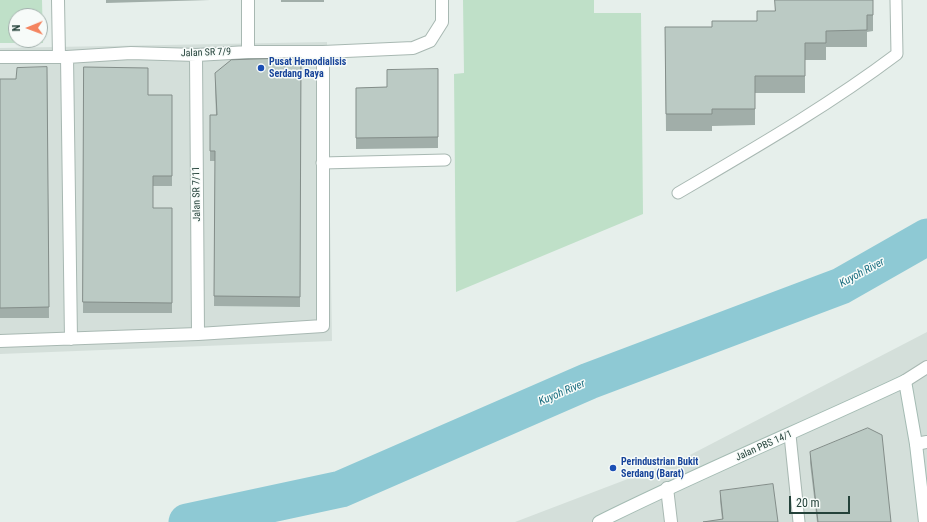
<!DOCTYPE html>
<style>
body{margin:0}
#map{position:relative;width:927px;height:522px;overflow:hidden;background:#e6efeb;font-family:"Roboto Condensed",sans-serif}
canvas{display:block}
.north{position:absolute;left:8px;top:8px;width:40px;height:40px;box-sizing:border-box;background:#f7fbf9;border:1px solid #a3b1ad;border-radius:50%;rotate:269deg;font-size:11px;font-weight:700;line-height:16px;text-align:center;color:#24423a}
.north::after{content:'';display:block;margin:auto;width:14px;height:18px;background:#f4845f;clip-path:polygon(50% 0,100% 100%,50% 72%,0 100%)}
.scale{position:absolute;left:789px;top:496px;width:61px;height:18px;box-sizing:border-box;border:2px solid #24423a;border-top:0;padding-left:5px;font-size:12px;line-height:14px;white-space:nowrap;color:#24423a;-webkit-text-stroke:3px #f7fbf9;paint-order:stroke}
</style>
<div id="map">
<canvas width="927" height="522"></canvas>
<div class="north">N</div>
<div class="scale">20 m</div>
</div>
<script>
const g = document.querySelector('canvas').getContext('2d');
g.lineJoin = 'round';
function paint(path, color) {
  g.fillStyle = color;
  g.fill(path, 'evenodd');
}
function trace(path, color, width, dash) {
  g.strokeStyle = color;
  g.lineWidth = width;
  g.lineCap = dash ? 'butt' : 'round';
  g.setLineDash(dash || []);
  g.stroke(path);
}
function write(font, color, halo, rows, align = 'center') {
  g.font = font + ' "Roboto Condensed",sans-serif';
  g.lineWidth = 3;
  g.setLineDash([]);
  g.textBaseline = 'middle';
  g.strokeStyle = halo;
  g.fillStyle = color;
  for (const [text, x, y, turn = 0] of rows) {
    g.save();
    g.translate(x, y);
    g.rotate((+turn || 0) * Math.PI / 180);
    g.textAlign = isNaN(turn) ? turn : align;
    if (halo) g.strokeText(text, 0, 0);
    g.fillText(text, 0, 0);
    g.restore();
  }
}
const built = new Path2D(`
 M 327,42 L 332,341 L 0,354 L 0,48 Z
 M 927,332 L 927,522 L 515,522 L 688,456 Z`);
const green = new Path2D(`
 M 0,0 L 42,0 L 43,43 L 0,43 ZM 16,16 L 40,16 L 40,40 L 16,40 Z
 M 463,0 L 594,0 L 594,13 L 641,13 L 643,214 L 456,292 L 454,74 L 464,73 Z`);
const river = new Path2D(`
 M 187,522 L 341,489 L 589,381 L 841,286 L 927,237`);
const lane = new Path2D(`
 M 322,163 L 445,160
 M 678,193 C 753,149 828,106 897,54 L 896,0
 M 790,435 L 799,522`);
const street = new Path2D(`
 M 58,0 L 59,57
 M 248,0 L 248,52
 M 196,55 L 198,334
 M 0,57 L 67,57 L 131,53 L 196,55 L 248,52 L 323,52 L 413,48 L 430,41 L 442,22 L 442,0
 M 67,57 L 71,339
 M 0,341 L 198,334 L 323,326 L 323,52
 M 905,381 L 927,367
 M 916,444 L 927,442
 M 667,488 L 671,522`);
const secondary = new Path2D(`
 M 599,522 C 699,472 803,429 905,381 L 916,444 L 925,522`);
const wall = new Path2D(`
 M 106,0 L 210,0 L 106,3 Z
 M 281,0 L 324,0 L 324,2 L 281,2 Z
 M 873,0 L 873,31 L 867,32 L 867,47 L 826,47 L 826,60 L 805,60 L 805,93 L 755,93 L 755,125 L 712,126 L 712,131 L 666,131 L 665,27 L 712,27 L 757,21 L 775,11 Z
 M 301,58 L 300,307 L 214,306 L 215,161 L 210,161 L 210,115 L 216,115 L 215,84 Z
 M 47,67 L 49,318 L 0,318 L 0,79 L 16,79 Z
 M 84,67 L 148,95 L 172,95 L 172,186 L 153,186 L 153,208 L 172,208 L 172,313 L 83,313 Z
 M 438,69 L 438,148 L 356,149 L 356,88 L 387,87 Z
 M 810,452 L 891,522 L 817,522 L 810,463 Z
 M 720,491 L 778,522 L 722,519 L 720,501 Z`);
const building = new Path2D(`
 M 775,0 L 873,0 L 873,15 L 867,15 L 867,30 L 826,31 L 826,43 L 805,43 L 805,76 L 755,76 L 755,109 L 712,109 L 712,114 L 666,114 L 665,27 L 712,27 L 712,21 L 757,21 L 757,11 L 775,11 Z
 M 301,58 L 300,297 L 214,296 L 215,151 L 210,151 L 210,115 L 217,115 L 215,73 L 231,60 Z
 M 47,67 L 49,307 L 0,308 L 0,79 L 16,79 L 17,68 Z
 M 84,67 L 148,68 L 148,95 L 172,95 L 172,176 L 153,176 L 153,208 L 172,208 L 172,303 L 83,302 Z
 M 438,69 L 438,137 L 356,138 L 356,88 L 387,87 L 387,70 Z
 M 868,428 L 882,435 L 891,522 L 818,522 L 810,452 Z
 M 773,484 L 778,522 L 703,522 L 723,519 L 720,491 Z`);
const markers = [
 [261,68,4,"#1a4fb4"],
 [613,468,4,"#1a4fb4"]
];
const streetNames = [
 ["Jalan SR 7/9",206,53,-2],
 ["Jalan SR 7/11",197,194,-91],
 ["Jalan PBS 14/1",764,446,-24]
];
const transitNames = [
 ["Pusat Hemodialisis",269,62],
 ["Serdang Raya",269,74],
 ["Perindustrian Bukit",621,462],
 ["Serdang (Barat)",621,474]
];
const waterNames = [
 ["Kuyoh River",862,273,-28],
 ["Kuyoh River",562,393,-23]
];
paint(built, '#d4dfda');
paint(green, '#bfe0c8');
trace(river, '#8ec9d4', 37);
trace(lane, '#a8b8b2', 13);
trace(street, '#a8b8b2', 14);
trace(secondary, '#a4bbb3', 14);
trace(lane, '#fff', 11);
trace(street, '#fff', 12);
trace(secondary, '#fff', 12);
paint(wall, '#a1aea9');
paint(building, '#bbcac4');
trace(building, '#838d89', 1);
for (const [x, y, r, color] of markers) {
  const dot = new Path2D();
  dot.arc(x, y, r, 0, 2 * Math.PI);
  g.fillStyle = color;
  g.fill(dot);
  trace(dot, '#f7fbf9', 1.5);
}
write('10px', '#24423a', '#f7fbf9', streetNames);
write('bold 10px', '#164399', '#f7fbf9', transitNames, 'left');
write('italic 11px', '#1c6f80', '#f7fbf9', waterNames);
</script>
